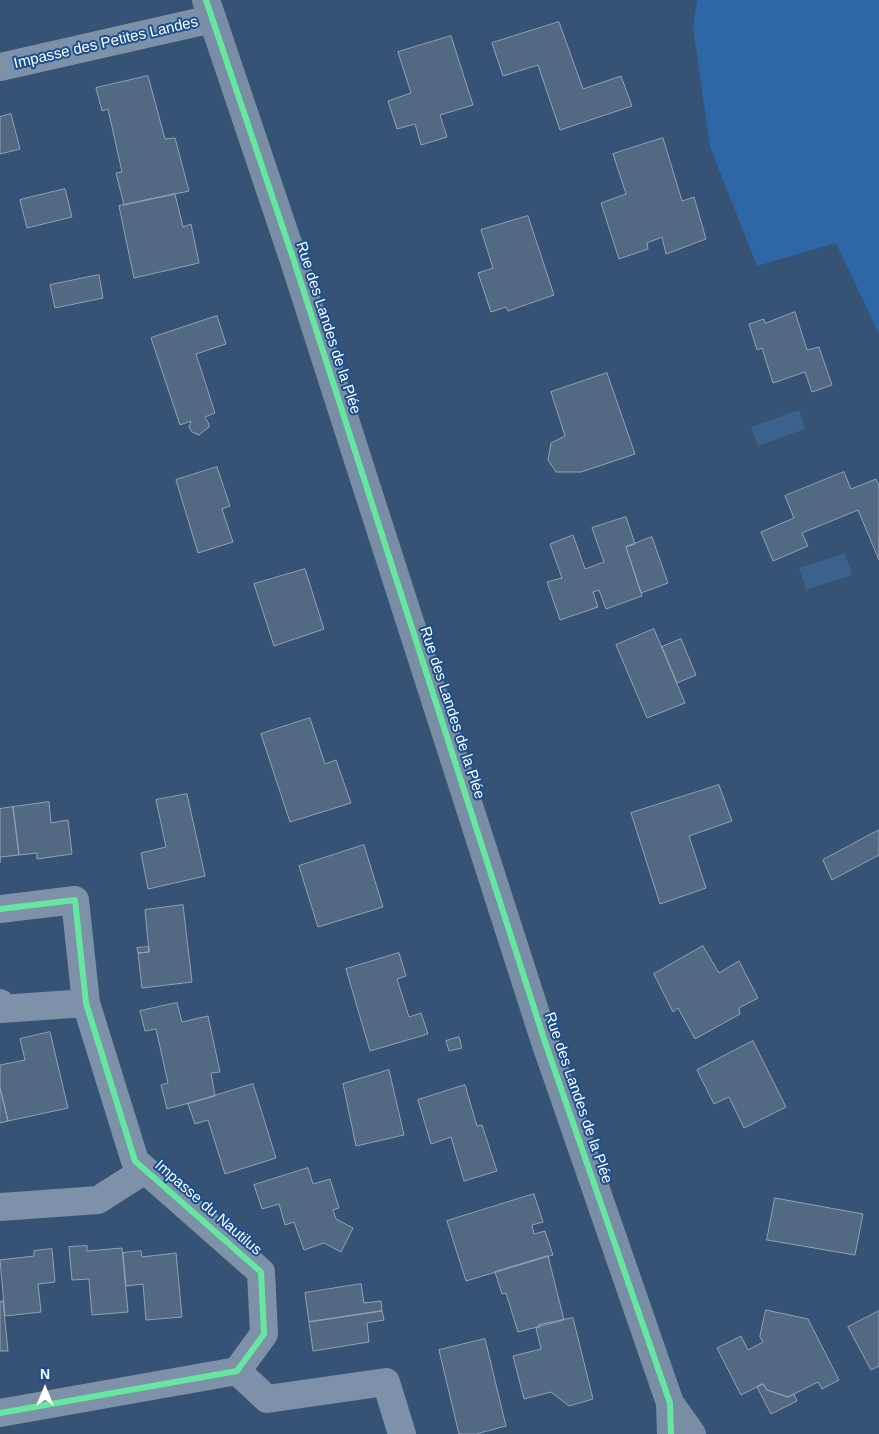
<!DOCTYPE html>
<meta charset="utf-8">
<style>
body{margin:0}
#map{position:relative;width:879px;height:1434px;overflow:hidden;background:#365274;font-family:Helvetica,sans-serif}
canvas{display:block}
.north{position:absolute;left:20px;top:1364px;width:50px;height:50px;-webkit-text-stroke:4px #1b4f8f;paint-order:stroke;rotate:0deg;font-size:14px;font-weight:700;line-height:20px;text-align:center;color:#fff}
.north::after{content:'';display:block;margin:auto;width:18px;height:22px;background:#fff;clip-path:polygon(50% 0,100% 100%,50% 72%,0 100%)}
</style>
<div id="map">
<canvas width="879" height="1434"></canvas>
<div class="north">N</div>
</div>
<script>
const g = document.querySelector('canvas').getContext('2d');
g.lineJoin = 'round';
function paint(path, color) {
  g.fillStyle = color;
  g.fill(path, 'evenodd');
}
function trace(path, color, width, dash) {
  g.strokeStyle = color;
  g.lineWidth = width;
  g.lineCap = dash ? 'butt' : 'round';
  g.setLineDash(dash || []);
  g.stroke(path);
}
function write(font, color, halo, rows, align = 'center') {
  g.font = font + ' Helvetica,sans-serif';
  g.lineWidth = 4;
  g.setLineDash([]);
  g.textBaseline = 'middle';
  g.strokeStyle = halo;
  g.fillStyle = color;
  for (const [text, x, y, turn = 0] of rows) {
    g.save();
    g.translate(x, y);
    g.rotate((+turn || 0) * Math.PI / 180);
    g.textAlign = isNaN(turn) ? turn : align;
    if (halo) g.strokeText(text, 0, 0);
    g.fillText(text, 0, 0);
    g.restore();
  }
}
const green = new Path2D(`
 M 697,0 L 879,0 L 879,334 L 836,243 L 757,266 L 710,147 L 693,28 Z`);
const water = new Path2D(`
 M 799,410 L 805,429 L 758,446 L 751,427 Z
 M 845,553 L 852,575 L 806,590 L 799,568 Z`);
const building = new Path2D(`
 M 559,22 L 583,89 L 621,76 L 632,106 L 560,130 L 538,65 L 503,76 L 492,43 Z
 M 451,36 L 473,105 L 440,115 L 447,137 L 421,145 L 415,124 L 397,129 L 388,101 L 411,93 L 398,52 Z
 M 148,76 L 165,139 L 175,138 L 189,191 L 124,205 L 116,173 L 122,172 L 108,109 L 102,111 L 96,88 Z
 M 11,114 L 20,149 L 0,154 L 0,117 Z
 M 663,138 L 682,201 L 694,197 L 706,239 L 666,254 L 662,237 L 647,243 L 648,249 L 619,259 L 601,203 L 626,194 L 613,154 Z
 M 65,189 L 72,217 L 27,228 L 20,200 Z
 M 175,194 L 183,227 L 191,224 L 199,263 L 134,278 L 119,206 Z
 M 528,216 L 554,295 L 508,311 L 506,307 L 491,312 L 478,273 L 493,268 L 481,230 Z
 M 99,275 L 103,298 L 55,308 L 50,285 Z
 M 795,312 L 807,350 L 819,347 L 832,385 L 812,392 L 805,372 L 773,383 L 762,348 L 757,350 L 749,324 L 764,319 L 765,323 Z
 M 217,316 L 226,344 L 196,354 L 215,413 L 205,417 L 209,424 L 209,427 L 199,435 L 192,432 L 189,427 L 191,421 L 180,425 L 151,338 Z
 M 607,373 L 635,454 L 581,472 L 556,472 L 548,460 L 551,443 L 565,436 L 551,392 Z
 M 217,467 L 230,506 L 222,509 L 233,542 L 198,553 L 176,480 Z
 M 844,472 L 851,489 L 876,479 L 879,486 L 879,560 L 858,510 L 802,533 L 808,546 L 773,561 L 761,532 L 794,518 L 785,496 Z
 M 626,517 L 635,544 L 626,547 L 642,596 L 606,609 L 599,590 L 593,592 L 598,607 L 560,620 L 547,582 L 562,578 L 550,544 L 573,535 L 585,569 L 604,562 L 592,528 Z
 M 652,537 L 668,583 L 641,593 L 626,547 Z
 M 305,569 L 324,629 L 274,646 L 254,584 Z
 M 654,629 L 685,703 L 647,718 L 616,645 Z
 M 681,639 L 696,675 L 677,683 L 662,647 Z
 M 310,718 L 325,764 L 336,760 L 351,803 L 290,822 L 261,734 Z
 M 719,785 L 732,821 L 689,836 L 706,888 L 660,904 L 631,813 Z
 M 187,794 L 205,876 L 148,889 L 141,853 L 166,847 L 156,800 Z
 M 49,802 L 51,823 L 68,820 L 72,854 L 37,859 L 37,853 L 19,855 L 13,807 Z
 M 13,807 L 19,855 L 0,857 L 0,863 L 0,809 Z
 M 879,830 L 879,855 L 832,880 L 823,860 Z
 M 364,845 L 383,907 L 318,927 L 299,866 Z
 M 183,905 L 192,982 L 142,988 L 138,953 L 149,952 L 145,910 Z
 M 703,946 L 719,973 L 739,961 L 758,998 L 739,1008 L 740,1014 L 695,1039 L 678,1008 L 673,1012 L 654,974 Z
 M 149,947 L 149,952 L 138,953 L 137,948 Z
 M 399,953 L 406,976 L 397,979 L 409,1017 L 421,1013 L 428,1034 L 370,1051 L 346,969 Z
 M 177,1003 L 182,1022 L 208,1016 L 220,1072 L 211,1073 L 215,1096 L 167,1109 L 161,1085 L 168,1083 L 156,1029 L 145,1031 L 140,1011 Z
 M 50,1032 L 68,1108 L 8,1121 L 0,1088 L 0,1065 L 25,1060 L 20,1039 Z
 M 459,1037 L 462,1048 L 449,1051 L 446,1041 Z
 M 753,1041 L 786,1107 L 744,1128 L 729,1097 L 714,1104 L 697,1070 Z
 M 389,1070 L 404,1135 L 356,1146 L 343,1084 Z
 M 253,1084 L 276,1158 L 225,1174 L 208,1120 L 195,1124 L 188,1104 Z
 M 465,1085 L 477,1126 L 482,1125 L 497,1171 L 464,1181 L 451,1137 L 431,1144 L 418,1100 Z
 M 0,1088 L 8,1121 L 0,1123 Z
 M 308,1168 L 313,1184 L 330,1179 L 339,1208 L 333,1210 L 336,1219 L 353,1228 L 341,1252 L 324,1243 L 304,1250 L 294,1222 L 285,1225 L 279,1204 L 262,1209 L 254,1185 Z
 M 534,1194 L 543,1222 L 532,1225 L 534,1234 L 545,1231 L 553,1255 L 466,1281 L 447,1221 Z
 M 775,1198 L 863,1214 L 855,1255 L 767,1240 Z
 M 87,1246 L 87,1251 L 122,1248 L 128,1312 L 92,1315 L 89,1279 L 72,1280 L 69,1247 Z
 M 52,1249 L 55,1282 L 38,1284 L 41,1312 L 5,1316 L 0,1260 L 34,1256 L 34,1251 Z
 M 141,1251 L 142,1257 L 176,1253 L 182,1317 L 146,1320 L 143,1284 L 126,1286 L 123,1253 Z
 M 548,1256 L 564,1320 L 518,1332 L 506,1293 L 502,1294 L 495,1272 Z
 M 361,1284 L 364,1303 L 381,1301 L 382,1311 L 309,1322 L 305,1293 Z
 M 3,1301 L 8,1351 L 0,1351 L 0,1302 Z
 M 766,1310 L 808,1319 L 839,1380 L 822,1389 L 818,1382 L 788,1397 L 767,1390 L 763,1384 L 741,1395 L 717,1348 L 741,1336 L 748,1350 L 763,1342 L 760,1337 Z
 M 382,1311 L 384,1320 L 367,1323 L 369,1342 L 313,1351 L 309,1322 Z
 M 879,1311 L 879,1366 L 871,1370 L 848,1327 Z
 M 573,1318 L 593,1399 L 569,1406 L 551,1392 L 524,1399 L 513,1356 L 541,1349 L 536,1328 L 540,1327 L 539,1325 Z
 M 485,1339 L 506,1426 L 476,1434 L 459,1434 L 439,1350 Z
 M 763,1384 L 767,1390 L 788,1397 L 794,1394 L 797,1401 L 771,1414 L 757,1387 Z`);
const street = new Path2D(`
 M 0,67 L 212,19
 M 0,909 L 75,900 L 86,1003 L 135,1161 L 261,1272 L 264,1334 L 237,1371 L 0,1413
 M 0,1003 L 1,1009 L 86,1003
 M 0,1207 L 98,1200 L 145,1170
 M 237,1371 L 267,1399 L 386,1382 L 402,1434`);
const secondary = new Path2D(`
 M 206,0 L 294,261 L 545,1042 L 670,1403 L 671,1434
 M 670,1403 L 692,1434`);
const cycleway = new Path2D(`
 M 206,0 L 294,261 L 545,1042 L 670,1403 L 671,1434
 M 0,909 L 75,900 L 86,1003 L 135,1161 L 261,1272 L 264,1334 L 237,1371 L 0,1413`);
const streetNames = [
 ["Impasse des Petites Landes",106,43,-13],
 ["Rue des Landes de la Plée",328,328,72],
 ["Rue des Landes de la Plée",452,713,72],
 ["Rue des Landes de la Plée",578,1098,71],
 ["Impasse du Nautilus",208,1208,41]
];
paint(green, '#2f66a5');
paint(water, '#3b618d');
paint(building, '#526984');
trace(building, '#92a2b6', 1);
trace(street, '#7d92a8', 28);
trace(secondary, '#798da4', 28);
trace(cycleway, '#66e7a1', 6);
write('15px', '#fff', '#1b4f8f', streetNames);
</script>
